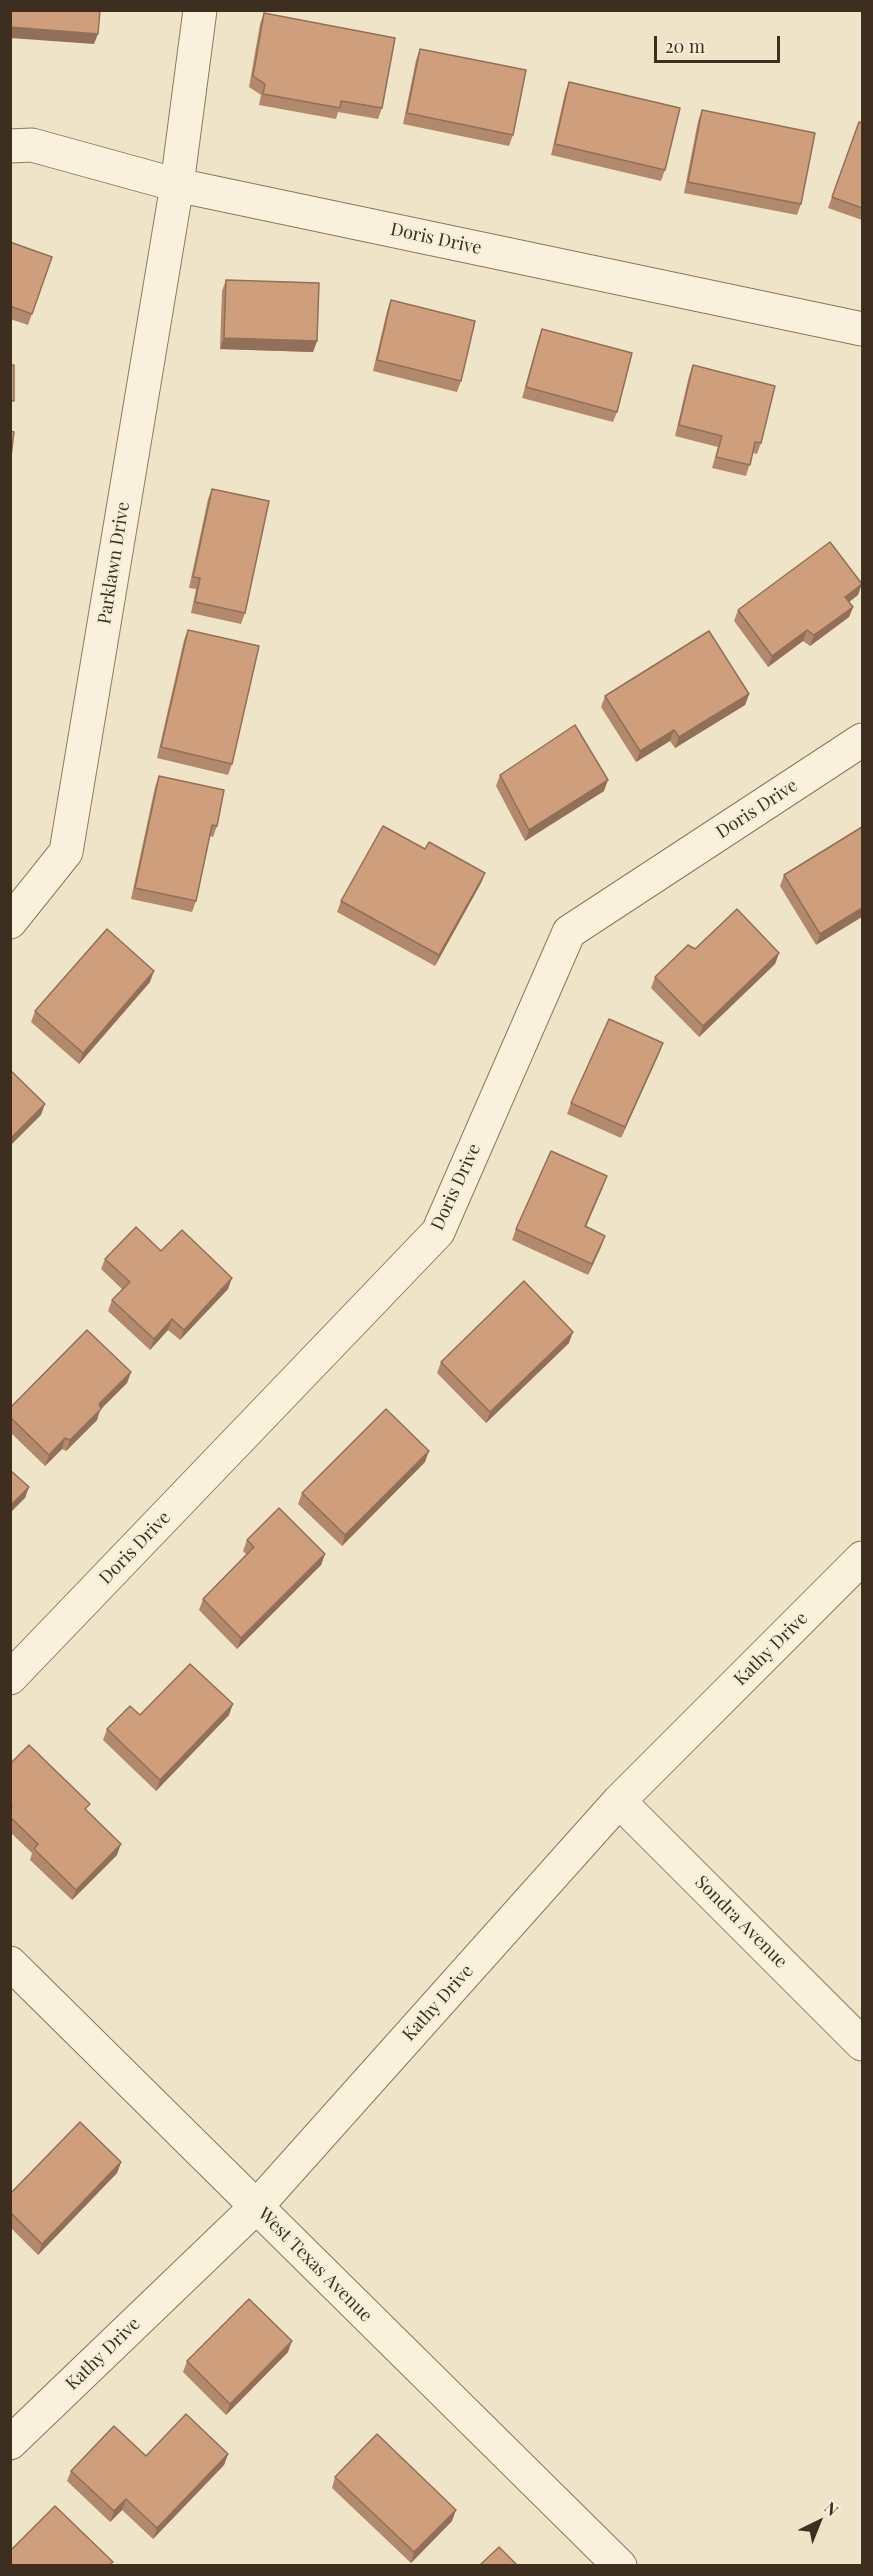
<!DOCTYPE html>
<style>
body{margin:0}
#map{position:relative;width:873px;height:2576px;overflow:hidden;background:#f0e4c8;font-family:"Playfair Display",serif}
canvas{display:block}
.frame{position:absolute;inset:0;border:12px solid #3d2e20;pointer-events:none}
.north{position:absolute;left:789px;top:2492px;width:60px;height:60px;-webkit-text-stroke:4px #f7eed8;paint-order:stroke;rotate:43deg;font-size:16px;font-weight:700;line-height:24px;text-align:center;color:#3d2e20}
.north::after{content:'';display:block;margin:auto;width:21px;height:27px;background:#3d2e20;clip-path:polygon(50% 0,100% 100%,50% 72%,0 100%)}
.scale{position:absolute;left:654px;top:36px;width:126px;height:27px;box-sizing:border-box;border:3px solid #3d2e20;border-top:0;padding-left:8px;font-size:18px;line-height:21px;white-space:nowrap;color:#3d2e20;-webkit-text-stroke:4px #f7eed8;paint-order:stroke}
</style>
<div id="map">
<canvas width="873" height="2576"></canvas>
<div class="frame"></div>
<div class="north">N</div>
<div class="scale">20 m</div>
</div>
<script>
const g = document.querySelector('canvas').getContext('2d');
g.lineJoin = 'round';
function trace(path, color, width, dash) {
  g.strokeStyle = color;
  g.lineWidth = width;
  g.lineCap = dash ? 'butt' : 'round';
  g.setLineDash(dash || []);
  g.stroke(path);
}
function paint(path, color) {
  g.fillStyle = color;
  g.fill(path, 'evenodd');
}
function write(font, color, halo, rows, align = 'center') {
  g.font = font + ' "Playfair Display",serif';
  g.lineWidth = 4.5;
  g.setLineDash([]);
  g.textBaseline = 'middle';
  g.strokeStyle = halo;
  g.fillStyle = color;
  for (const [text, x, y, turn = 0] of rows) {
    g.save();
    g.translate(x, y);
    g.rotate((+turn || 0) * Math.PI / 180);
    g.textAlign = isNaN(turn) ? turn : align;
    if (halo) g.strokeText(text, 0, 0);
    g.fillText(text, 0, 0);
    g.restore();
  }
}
const minor = new Path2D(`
 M 10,146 L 32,145 L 177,185 L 862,329
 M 10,922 L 66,852 L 177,185 L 200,10
 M 10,1678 L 438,1232 L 569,932 L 862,740
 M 619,1801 L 862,2044
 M 10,2443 L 256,2207 L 619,1801 L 862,1558`);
const tertiary = new Path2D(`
 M 10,1963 L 620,2566`);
const wall = new Path2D(`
 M 264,13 L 382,108 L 378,119 L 338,112 L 336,119 L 259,105 L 261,95 L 249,87 L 260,24 Z
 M 420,49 L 513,135 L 509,146 L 403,124 L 416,60 Z
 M 569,82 L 665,170 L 661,181 L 551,155 L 565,93 Z
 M 702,110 L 801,204 L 797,215 L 684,193 L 698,121 Z
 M 859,122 L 862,123 L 862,220 L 828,208 Z
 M 10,242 L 52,257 L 28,325 L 10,319 Z
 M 226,280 L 317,341 L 313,352 L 220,349 L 222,291 Z
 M 391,300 L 461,381 L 457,392 L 373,371 L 387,311 Z
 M 542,329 L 617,412 L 613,422 L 522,398 L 538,340 Z
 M 693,365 L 761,443 L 757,454 L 753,453 L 746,476 L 712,468 L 718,447 L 675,436 L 689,376 Z
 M 212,489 L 245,613 L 241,624 L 191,613 L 196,589 L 189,588 L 208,499 Z
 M 858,595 L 849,602 L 853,607 L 849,617 L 810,646 L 803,641 L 768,667 L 734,621 L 738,610 Z
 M 188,630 L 232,764 L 228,775 L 157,758 L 184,640 Z
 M 749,694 L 745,705 L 675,748 L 670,741 L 636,762 L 601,707 L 605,696 Z
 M 500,775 L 604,791 L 525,841 L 496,786 Z
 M 159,776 L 217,826 L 213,837 L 210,836 L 196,901 L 192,912 L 131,899 L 155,787 Z
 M 862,827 L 816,945 L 780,886 L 784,875 Z
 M 485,873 L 481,883 L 435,966 L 337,912 L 341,901 Z
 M 695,949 L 779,953 L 775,964 L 699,1037 L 651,988 L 655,977 Z
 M 150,982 L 79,1064 L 31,1022 L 35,1011 Z
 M 663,1043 L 621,1138 L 567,1114 L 571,1103 Z
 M 603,1187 L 586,1227 L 601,1247 L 588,1275 L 512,1240 L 516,1229 Z
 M 161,1251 L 228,1289 L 180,1340 L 168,1330 L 150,1350 L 108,1311 L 112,1300 L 123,1290 L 101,1269 L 105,1259 Z
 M 569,1343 L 486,1423 L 437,1373 L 441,1362 Z
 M 131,1372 L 127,1383 L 100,1410 L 97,1420 L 66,1451 L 62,1449 L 45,1466 L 10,1432 L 10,1408 Z
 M 425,1462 L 342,1546 L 298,1504 L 302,1493 Z
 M 247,1540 L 325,1554 L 321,1565 L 237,1649 L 199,1610 L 203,1599 L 247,1555 L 243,1551 Z
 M 140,1715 L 229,1715 L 156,1791 L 103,1740 L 107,1729 Z
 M 10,1764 L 87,1812 L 117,1855 L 72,1900 L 30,1860 L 32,1853 L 10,1832 Z
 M 121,2162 L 117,2173 L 38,2255 L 10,2227 L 10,2194 Z
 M 288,2352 L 226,2415 L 183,2372 L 187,2361 Z
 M 228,2454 L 224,2465 L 153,2539 L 122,2510 L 110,2522 L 67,2481 L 71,2471 L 146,2456 Z
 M 335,2477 L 452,2521 L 411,2563 L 332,2488 Z`);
const shadedWall = new Path2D(`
 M 10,27 L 98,34 L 94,44 L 10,38 Z
 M 224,338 L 317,341 L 313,352 L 220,349 Z
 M 862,584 L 858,595 L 841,608 L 845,597 Z
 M 853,607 L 849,617 L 810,646 L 814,635 Z
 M 807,630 L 803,641 L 768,667 L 772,656 Z
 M 749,694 L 745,705 L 675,748 L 679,737 Z
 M 674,730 L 670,741 L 636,762 L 640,751 Z
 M 608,780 L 604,791 L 525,841 L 529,830 Z
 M 485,873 L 481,883 L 435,966 L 439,955 Z
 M 862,908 L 862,917 L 816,945 L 820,934 Z
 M 779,953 L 775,964 L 699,1037 L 703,1026 Z
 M 154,971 L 150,982 L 79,1064 L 83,1053 Z
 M 663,1043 L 659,1054 L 621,1138 L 625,1127 Z
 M 45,1104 L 41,1115 L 10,1146 L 10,1139 Z
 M 607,1176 L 603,1187 L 581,1237 L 585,1226 Z
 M 605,1236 L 601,1247 L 588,1275 L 592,1264 Z
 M 232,1278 L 228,1289 L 180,1340 L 184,1330 Z
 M 172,1319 L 168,1330 L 150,1350 L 154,1339 Z
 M 573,1332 L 569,1343 L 486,1423 L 490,1412 Z
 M 131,1372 L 127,1383 L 100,1410 L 97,1420 L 66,1451 L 70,1440 L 99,1404 Z
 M 65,1438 L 62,1449 L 45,1466 L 49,1455 Z
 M 429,1451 L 425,1462 L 342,1546 L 345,1535 Z
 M 29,1487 L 25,1498 L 10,1513 L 10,1506 Z
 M 325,1554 L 321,1565 L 237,1649 L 241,1638 Z
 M 233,1704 L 229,1715 L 156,1791 L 160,1780 Z
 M 121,1844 L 117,1855 L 72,1900 L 76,1890 Z
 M 121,2162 L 117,2173 L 38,2255 L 42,2244 Z
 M 292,2341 L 288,2352 L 226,2415 L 230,2404 Z
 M 228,2454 L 224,2465 L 153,2539 L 157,2528 Z
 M 126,2499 L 122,2510 L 110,2522 L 114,2511 Z
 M 456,2510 L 452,2521 L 411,2563 L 414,2552 Z`);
const building = new Path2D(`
 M 10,10 L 100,10 L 98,34 L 10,27 Z
 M 264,13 L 395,38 L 382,108 L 341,101 L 340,108 L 263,94 L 265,84 L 253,76 Z
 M 420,49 L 526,70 L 513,135 L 407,113 Z
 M 569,82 L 680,108 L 665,170 L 555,144 Z
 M 702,110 L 815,133 L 801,204 L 688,182 Z
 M 859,122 L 862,123 L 862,208 L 832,197 Z
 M 10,242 L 52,257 L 32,314 L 10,306 Z
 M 226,280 L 319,283 L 317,341 L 224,338 Z
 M 391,300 L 475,321 L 461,381 L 377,360 Z
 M 542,329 L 632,353 L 617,412 L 526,387 Z
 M 10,365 L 14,365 L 14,401 L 10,401 Z
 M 693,365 L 775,386 L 761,443 L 755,442 L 750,465 L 716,457 L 722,436 L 679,425 Z
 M 10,431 L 14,432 L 10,465 Z
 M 212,489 L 269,501 L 245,613 L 195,602 L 200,578 L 193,577 Z
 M 830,542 L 862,584 L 845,597 L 853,607 L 814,635 L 807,630 L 772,656 L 738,610 Z
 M 188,630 L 259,646 L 232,764 L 161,747 Z
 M 709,631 L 749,694 L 679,737 L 674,730 L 640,751 L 605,696 Z
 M 575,725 L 608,780 L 529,830 L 500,775 Z
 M 159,776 L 224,790 L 217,826 L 212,825 L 196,901 L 135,888 Z
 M 383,826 L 425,849 L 429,842 L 485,873 L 439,955 L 341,901 Z
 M 862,827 L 862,908 L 820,934 L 784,875 Z
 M 737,909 L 779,953 L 703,1026 L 655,977 L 688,945 L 695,949 Z
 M 107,929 L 154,971 L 83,1053 L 35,1011 Z
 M 609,1019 L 663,1043 L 625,1127 L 571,1103 Z
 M 10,1070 L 45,1104 L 10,1139 Z
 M 551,1151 L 607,1176 L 585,1226 L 605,1236 L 592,1264 L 516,1229 Z
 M 136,1227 L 161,1251 L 182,1230 L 232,1278 L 184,1330 L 172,1319 L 154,1339 L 112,1300 L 130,1282 L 105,1259 Z
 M 524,1281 L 573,1332 L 490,1412 L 441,1362 Z
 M 87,1330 L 131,1372 L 99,1404 L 101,1409 L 70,1440 L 65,1438 L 49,1455 L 10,1417 L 10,1408 Z
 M 386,1409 L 429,1451 L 345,1535 L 302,1493 Z
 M 10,1470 L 29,1487 L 10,1506 Z
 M 279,1508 L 325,1554 L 241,1638 L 203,1599 L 254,1547 L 247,1540 Z
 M 190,1664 L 233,1704 L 160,1780 L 107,1729 L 130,1706 L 140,1715 Z
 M 29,1745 L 90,1804 L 85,1809 L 121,1844 L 76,1890 L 34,1849 L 38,1844 L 10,1817 L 10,1809 L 12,1807 L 10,1805 L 10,1764 Z
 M 80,2122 L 121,2162 L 42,2244 L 10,2212 L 10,2194 Z
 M 249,2299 L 292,2341 L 230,2404 L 187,2361 Z
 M 186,2414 L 228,2454 L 157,2528 L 126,2499 L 114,2511 L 71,2471 L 114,2426 L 146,2456 Z
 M 377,2434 L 456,2510 L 414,2552 L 335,2477 Z
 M 55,2506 L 113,2562 L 109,2565 L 10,2565 L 10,2551 Z
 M 499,2547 L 517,2565 L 480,2565 Z`);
const streetNames = [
 ["Doris Drive",436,239,12],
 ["Parklawn Drive",114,563,-81],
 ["Doris Drive",757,809,-33],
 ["Doris Drive",456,1187,-65],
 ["Doris Drive",135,1548,-46],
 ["Kathy Drive",771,1649,-45],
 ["Sondra Avenue",741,1922,45],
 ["Kathy Drive",438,2003,-48],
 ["West Texas Avenue",315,2265,45],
 ["Kathy Drive",103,2354,-44]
];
trace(minor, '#8d765c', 35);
trace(tertiary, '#8d765c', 35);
trace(minor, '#faf1dc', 33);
trace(tertiary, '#faf1dc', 33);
paint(wall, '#b2896c');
paint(shadedWall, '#916f58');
paint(building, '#cf9f7d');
trace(building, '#916f58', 1.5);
write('18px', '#3d2e20', '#f7eed8', streetNames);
</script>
